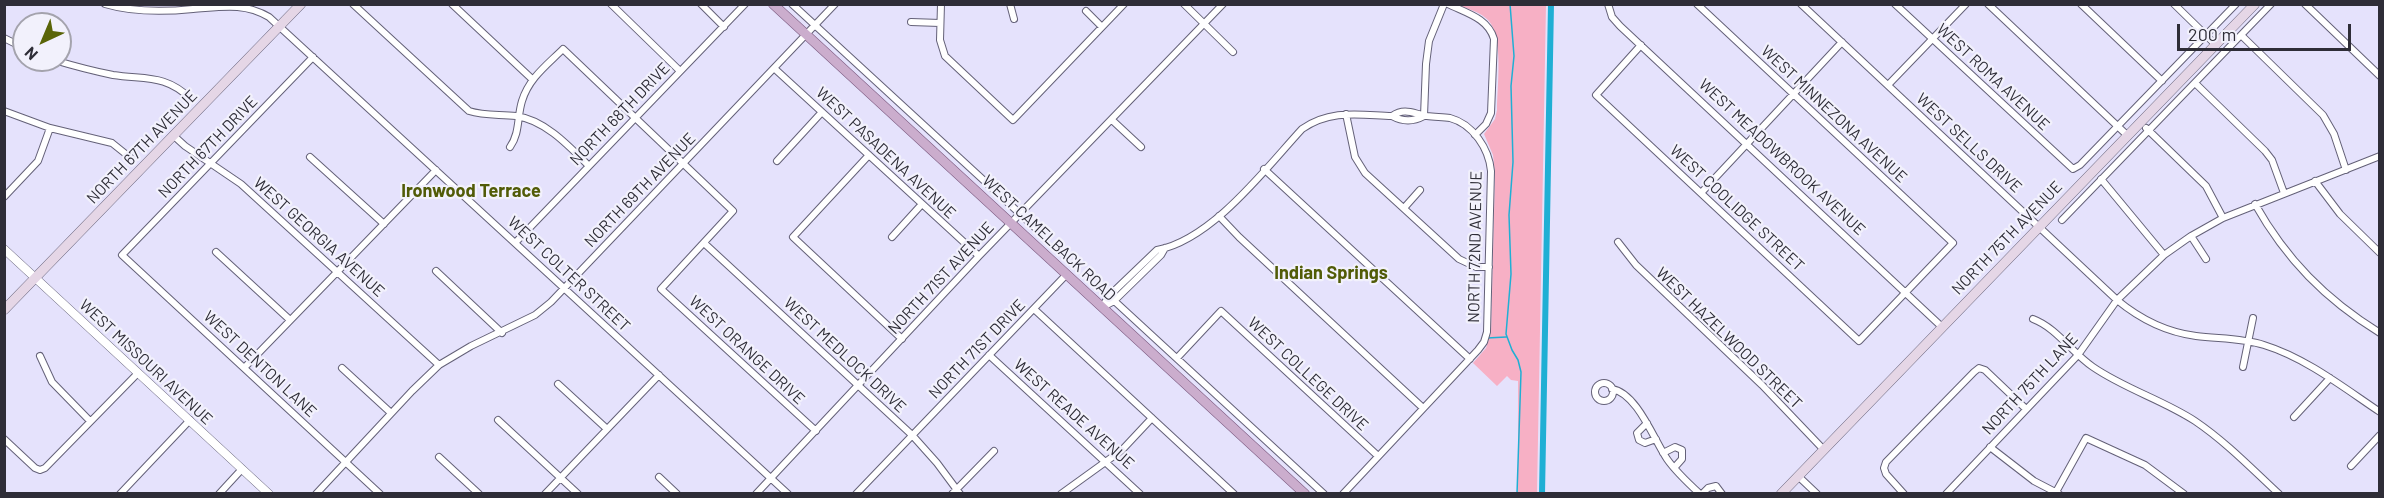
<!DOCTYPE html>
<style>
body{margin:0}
#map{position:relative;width:2384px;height:498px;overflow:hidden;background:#e5e2fc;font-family:Barlow,sans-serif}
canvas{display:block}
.frame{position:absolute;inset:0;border:6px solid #2e2d37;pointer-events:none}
.north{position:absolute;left:12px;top:12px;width:60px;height:60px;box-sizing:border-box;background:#f2f1fc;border:2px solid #a4a3ad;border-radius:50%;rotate:224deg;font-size:16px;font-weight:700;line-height:24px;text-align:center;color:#2e2d37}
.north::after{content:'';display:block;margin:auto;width:21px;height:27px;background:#5a6508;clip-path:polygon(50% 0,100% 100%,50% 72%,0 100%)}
.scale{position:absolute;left:2177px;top:24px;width:174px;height:27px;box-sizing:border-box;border:3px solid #2e2d37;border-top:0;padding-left:8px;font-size:18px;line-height:21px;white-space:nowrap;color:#2e2d37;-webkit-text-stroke:4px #f2f1fc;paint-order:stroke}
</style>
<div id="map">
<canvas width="2384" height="498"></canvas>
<div class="frame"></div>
<div class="north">N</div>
<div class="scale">200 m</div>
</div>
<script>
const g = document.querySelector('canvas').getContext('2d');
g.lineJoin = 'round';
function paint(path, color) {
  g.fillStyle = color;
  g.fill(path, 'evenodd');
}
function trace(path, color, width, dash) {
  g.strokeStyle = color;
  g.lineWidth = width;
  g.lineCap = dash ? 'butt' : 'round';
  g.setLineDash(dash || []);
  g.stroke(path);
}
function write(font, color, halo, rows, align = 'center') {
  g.font = font + ' Barlow,sans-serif';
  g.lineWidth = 4.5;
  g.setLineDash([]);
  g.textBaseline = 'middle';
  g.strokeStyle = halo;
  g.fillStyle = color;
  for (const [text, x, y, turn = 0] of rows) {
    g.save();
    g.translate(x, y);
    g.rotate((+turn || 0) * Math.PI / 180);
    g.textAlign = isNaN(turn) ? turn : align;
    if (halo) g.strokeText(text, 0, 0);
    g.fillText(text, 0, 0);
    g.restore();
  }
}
const green = new Path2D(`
 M 1459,5 L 1546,5 L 1537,493 L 1518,493 L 1518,381 L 1511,380 L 1507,376 L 1497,386 L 1473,363 L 1486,348 L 1491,333 L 1495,174 L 1493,155 L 1484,134 L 1495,119 L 1497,110 C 1497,87 1504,36 1488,20 C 1480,12 1468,9 1459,5 Z`);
const stream = new Path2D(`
 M 1510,4 L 1514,56 L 1511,86 L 1513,162 L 1509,215 L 1511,274 L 1506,334 L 1512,350 L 1518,360 L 1521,372 L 1517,494
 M 1487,338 L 1506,337`);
const canal = new Path2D(`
 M 1542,494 L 1551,4`);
const minor = new Path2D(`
 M 105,4 C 132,12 164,12 193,9 C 221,7 244,2 269,17 L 788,494
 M 353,4 L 469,111 C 485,116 500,114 516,116 C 545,120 569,146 589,166
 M 452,4 L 532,79
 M 611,4 L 680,71
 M 701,4 L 724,27
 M 792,4 L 1041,233
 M 941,4 L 940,40 L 945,56 L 1013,120 L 1124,4
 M 1010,4 L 1014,19
 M 1184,4 L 1233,52
 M 1448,4 C 1466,13 1488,18 1494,39 L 1491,113 L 1486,124 L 1475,135
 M 1608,4 L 1612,17 L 1620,26 L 1942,327
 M 1801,4 L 2117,300 C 2140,319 2165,332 2196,336 C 2219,339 2241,338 2264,345 C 2306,358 2344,388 2380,412
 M 1895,4 L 2073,169 L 2080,165 L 2236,4
 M 1988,4 L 2128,136
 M 2081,4 L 2162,81
 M 2174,4 L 2216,45
 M 2305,4 L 2380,76
 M 1086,11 L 1102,27
 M 911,22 L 940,23
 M 2241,35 L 2323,115 L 2334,134 L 2346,170
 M 4,38 L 24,48
 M 1641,45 L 1596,95 L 1859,341 L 1953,243 L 1697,4
 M 313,57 L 122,255 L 380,494
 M 54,60 C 74,66 93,71 113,75 C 146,80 165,74 191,99
 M 775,69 L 979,256
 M 2195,83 L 2265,151 L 2272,160 L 2284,193
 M 1888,85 L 1966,4
 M 4,111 L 50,128 L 112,143 L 132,159
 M 1346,114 L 1355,157 L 1365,173 L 1459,259 L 1476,267 L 1489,267
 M 1424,116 L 1426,64 L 1429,41 L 1444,4
 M 1112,120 L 1141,147
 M 2146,128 L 2206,186 L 2223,218
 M 174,136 L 185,146 L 241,184 L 439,365
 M 510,147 C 520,133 517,117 522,101 C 529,78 547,65 563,49 L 733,211 L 661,289 L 816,431
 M 869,155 L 793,237 L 902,339
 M 310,157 L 384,224
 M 777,161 L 822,112
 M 1264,169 L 1470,359
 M 2101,179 L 2164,255
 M 2315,181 L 2340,214 L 2380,253
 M 1701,193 L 1842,42
 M 4,197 L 38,161 L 50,128
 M 2255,204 C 2286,259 2325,299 2380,333
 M 1404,208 L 1420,190
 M 1219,216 L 1239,237 L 1423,408
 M 2062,220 L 2271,4
 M 2191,236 L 2206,259
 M 892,237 L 922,204
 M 1618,242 L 1636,265 L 1762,385 L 1824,450
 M 515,243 L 745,4
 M 704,243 L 912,435 L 937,463 L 960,494
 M 216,252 L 290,320
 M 436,271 L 502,333
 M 1109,296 L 1324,494
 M 1102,307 L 1109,296 L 1157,250 C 1212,240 1266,168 1302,129 C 1331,109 1359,115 1392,116 C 1403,122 1413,122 1424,116
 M 1103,307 L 1114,301 L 1161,255 L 1165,248
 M 1034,309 L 1234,494
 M 2033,319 C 2057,328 2072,353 2093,367 C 2125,389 2163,400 2195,421 C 2226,442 2252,469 2279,494
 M 989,355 L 1140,494
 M 40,356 L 52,382 L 90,421
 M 1177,358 L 1221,311 L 1378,456
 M 2243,367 L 2253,318
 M 244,368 L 436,170
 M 342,368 L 391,413
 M1595 392a9 9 0 1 1 18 0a9 9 0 1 1-18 0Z
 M 558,384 L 607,429
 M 1612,389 C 1637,393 1654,440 1667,459 C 1676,472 1688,483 1700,494
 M 2294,417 L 2330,378
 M 498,420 L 578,494
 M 1647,423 L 1637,433 L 1639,440 L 1645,443 L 1656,439
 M 4,439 L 35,468 L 40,470 L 45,468 L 138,373
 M 1990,447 L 2034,481 L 2059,494
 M 1663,453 L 1675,447 L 1682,450 L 1682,459 L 1674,468
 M 439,457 L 479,494
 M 2351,466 L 2380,435
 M 1798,476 L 1817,494
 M 659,477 L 677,494
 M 2056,492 L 2086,438 L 2145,465 L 2184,494
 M 120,494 L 190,420
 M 219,494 L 242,469
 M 316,494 L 412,391 L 439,365 L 471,346 L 535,315 L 551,302 L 835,4
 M 545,494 L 659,375
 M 756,494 L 979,256 L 1223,4
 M 856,494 L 1066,275
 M 952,494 L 994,451
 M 1061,494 L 1122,450 L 1152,418
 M 1343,494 L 1478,350 L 1484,342 L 1487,332 L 1491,171 C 1489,149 1473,124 1450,118 C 1443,117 1435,117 1427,116 C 1414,114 1405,107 1392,116
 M 1702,494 L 1708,488 L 1716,486 L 1722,494
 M 1904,494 L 1886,474 L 1884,468 L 1886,462 L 1974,372 L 1979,368 L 1985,370 L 2026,409
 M 1946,494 L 2078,355 L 2117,300 L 2164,255 L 2191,236 L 2223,218 L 2380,156`);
const tertiary = new Path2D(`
 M 4,249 L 269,494`);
const secondary = new Path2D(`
 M 4,310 L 301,4
 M 1781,494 L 2255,4`);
const primary = new Path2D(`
 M 773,4 L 1305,494`);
const streetNames = [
 ["WEST ROMA AVENUE",1993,77,43],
 ["NORTH 68TH DRIVE",620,114,-46],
 ["WEST MINNEZONA AVENUE",1834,114,43],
 ["WEST SELLS DRIVE",1969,143,43],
 ["NORTH 67TH AVENUE",142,147,-46],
 ["NORTH 67TH DRIVE",208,147,-46],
 ["WEST PASADENA AVENUE",886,153,43],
 ["WEST MEADOWBROOK AVENUE",1782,157,43],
 ["NORTH 69TH AVENUE",640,190,-46],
 ["WEST COOLIDGE STREET",1737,208,43],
 ["WEST GEORGIA AVENUE",319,237,42],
 ["WEST CAMELBACK ROAD",1049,238,43],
 ["NORTH 75TH AVENUE",2007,238,-46],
 ["NORTH 72ND AVENUE",1475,247,-89],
 ["WEST COLTER STREET",569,274,43],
 ["NORTH 71ST AVENUE",941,278,-47],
 ["WEST HAZELWOOD STREET",1729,338,44],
 ["NORTH 71ST DRIVE",977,349,-46],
 ["WEST ORANGE DRIVE",747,350,43],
 ["WEST MEDLOCK DRIVE",845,355,43],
 ["WEST MISSOURI AVENUE",146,362,43],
 ["WEST DENTON LANE",260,364,43],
 ["WEST COLLEGE DRIVE",1308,374,43],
 ["NORTH 75TH LANE",2030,384,-47],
 ["WEST READE AVENUE",1074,414,42]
];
const neighbourhoodNames = [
 ["Ironwood Terrace",471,191],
 ["Indian Springs",1331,273]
];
paint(green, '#f7b0c5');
trace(stream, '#1fafd4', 1.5);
trace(canal, '#1fafd4', 6);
trace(minor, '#646178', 8);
trace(tertiary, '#646178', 9);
trace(secondary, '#646178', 10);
trace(primary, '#7e5d83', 10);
trace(minor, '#fff', 6);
trace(tertiary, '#fff', 8);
trace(secondary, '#e5d6e6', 9);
trace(primary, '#cbadcd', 9);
write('16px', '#2e2d37', '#f2f1fc', streetNames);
write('bold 18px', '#515b07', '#f2f1fc', neighbourhoodNames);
</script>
